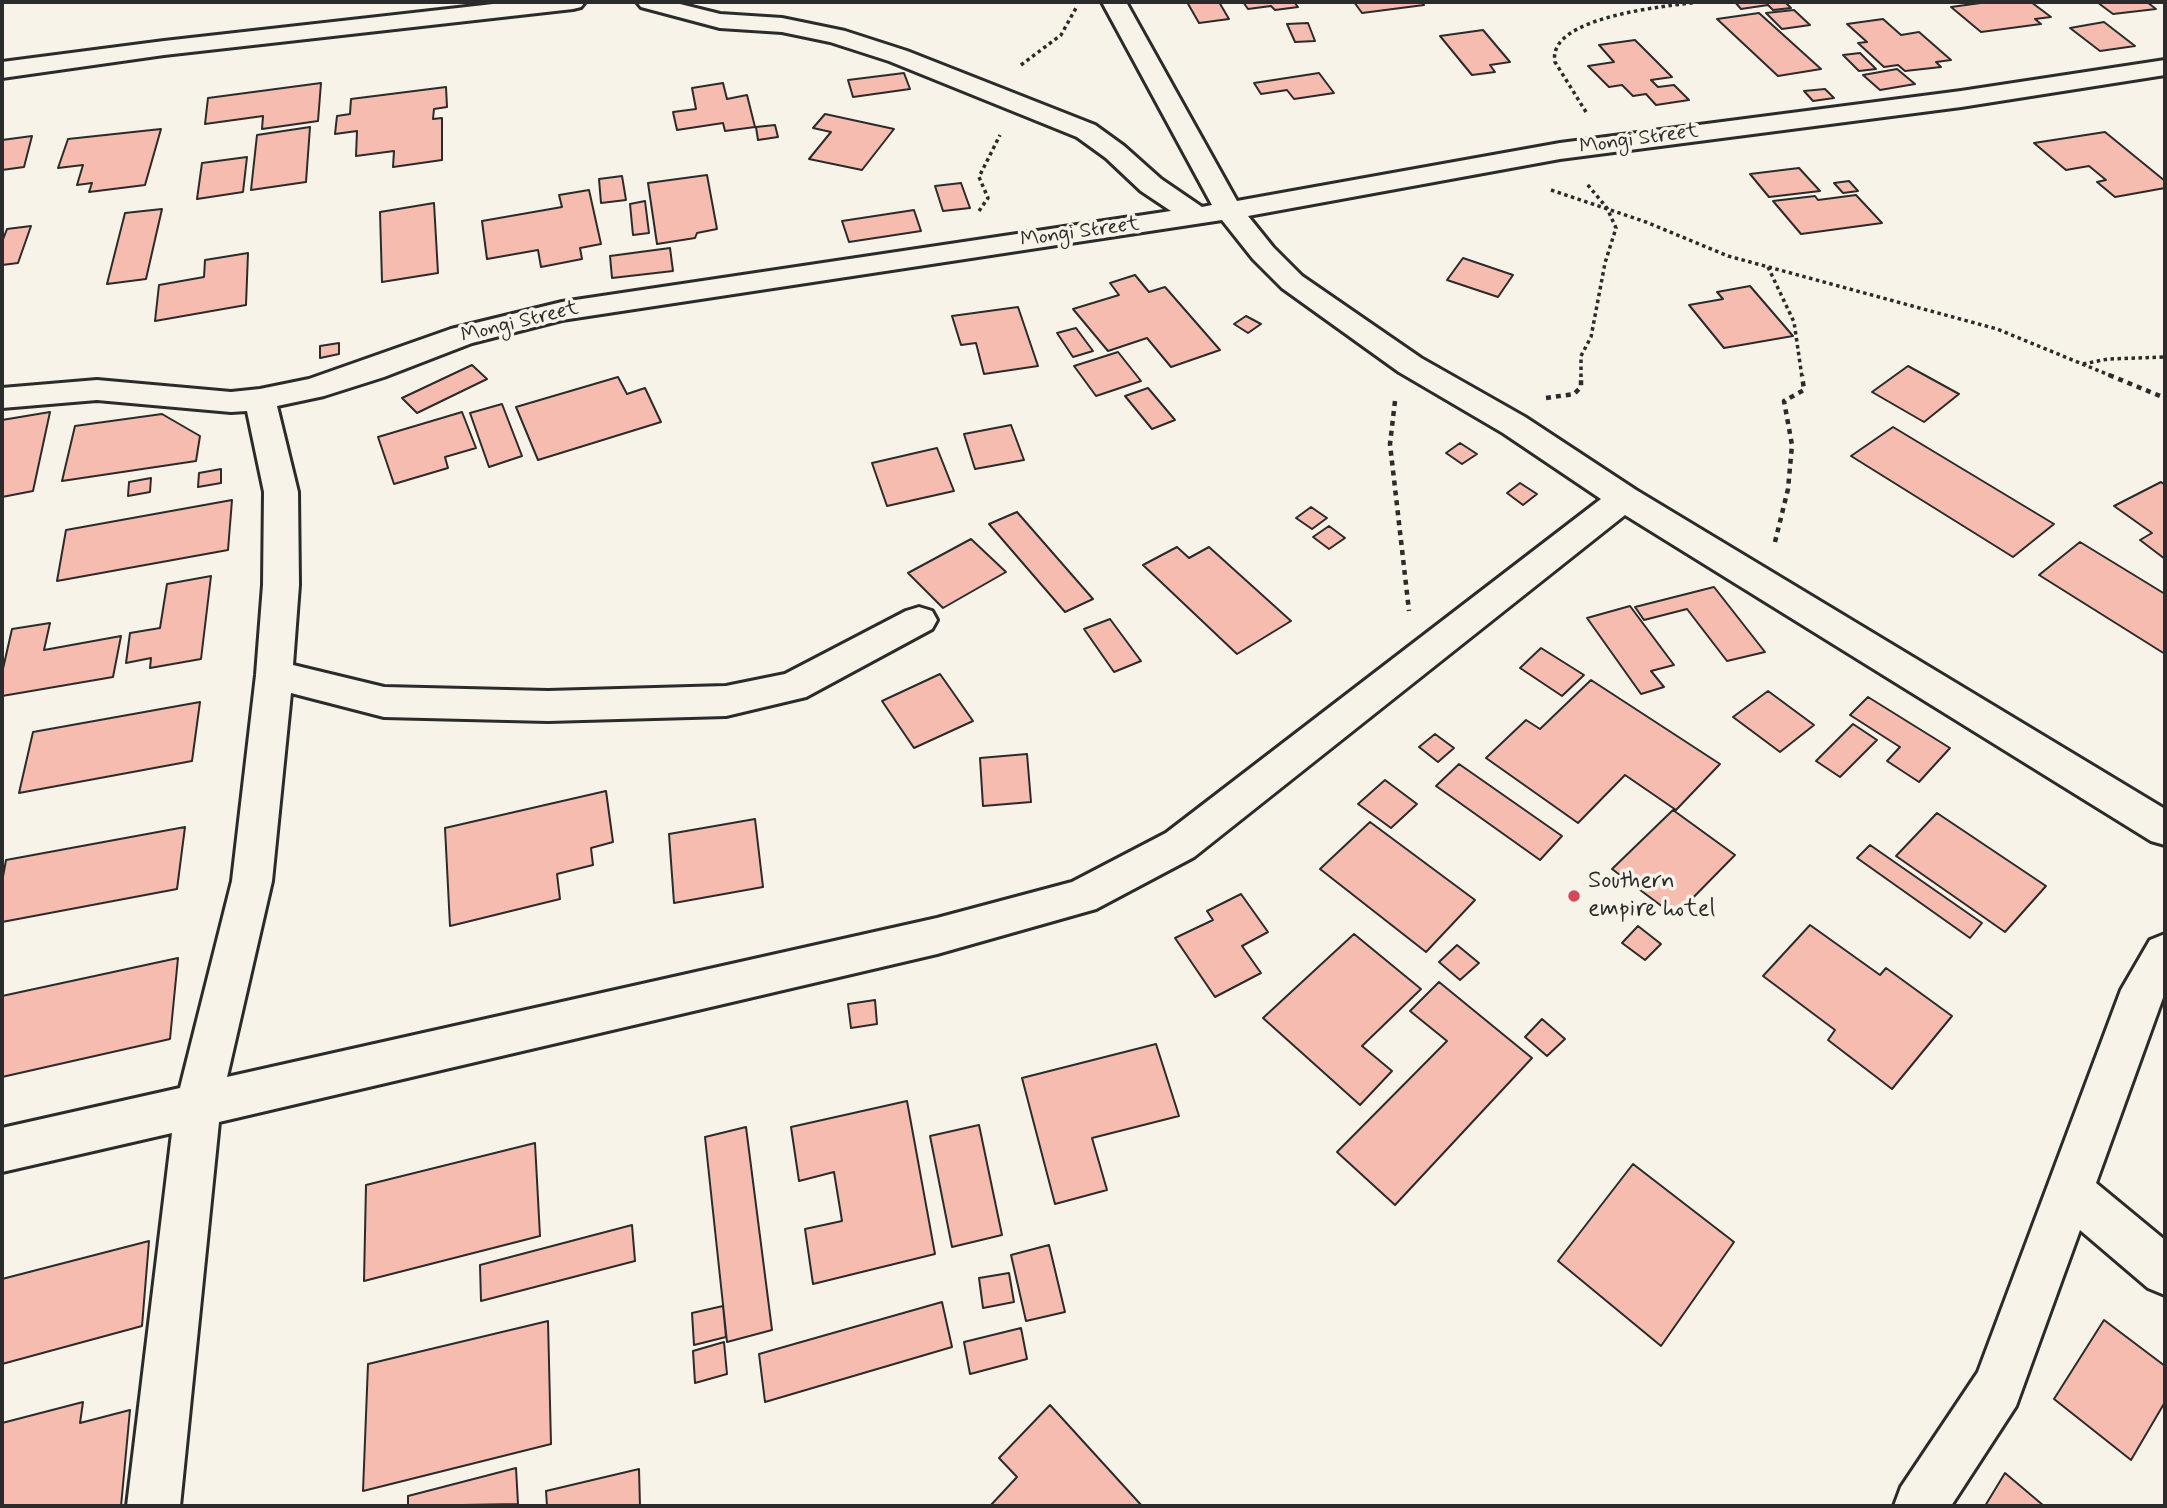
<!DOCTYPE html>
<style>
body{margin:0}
#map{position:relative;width:2167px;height:1508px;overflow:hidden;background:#f7f3e8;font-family:Mynerve,sans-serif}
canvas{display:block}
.frame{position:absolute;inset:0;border:4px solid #2b2b2b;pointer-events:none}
</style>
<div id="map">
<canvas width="2167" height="1508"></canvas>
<div class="frame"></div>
</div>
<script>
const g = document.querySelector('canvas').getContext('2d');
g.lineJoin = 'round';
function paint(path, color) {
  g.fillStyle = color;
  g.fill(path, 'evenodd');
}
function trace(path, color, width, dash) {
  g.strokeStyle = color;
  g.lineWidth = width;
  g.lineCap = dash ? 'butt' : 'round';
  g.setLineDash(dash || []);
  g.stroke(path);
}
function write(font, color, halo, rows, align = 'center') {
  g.font = font + ' Mynerve,sans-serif';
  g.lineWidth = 7;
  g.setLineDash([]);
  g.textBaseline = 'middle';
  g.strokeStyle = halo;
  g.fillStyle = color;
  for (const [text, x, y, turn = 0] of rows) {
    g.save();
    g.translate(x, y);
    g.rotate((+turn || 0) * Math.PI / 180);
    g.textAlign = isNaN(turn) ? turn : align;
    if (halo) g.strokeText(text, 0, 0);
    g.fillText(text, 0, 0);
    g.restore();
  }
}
const building = new Path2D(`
 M 1187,2 L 1219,2 L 1229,19 L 1199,23 Z
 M 1243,2 L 1294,2 L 1298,7 L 1275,10 L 1271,6 L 1248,9 Z
 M 1354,2 L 1421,2 L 1424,5 L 1362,13 Z
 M 1735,2 L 1785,2 L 1791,8 L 1773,10 L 1768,5 L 1741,9 Z
 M 1988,2 L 2031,2 L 2051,17 L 2035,19 L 2041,24 L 1981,32 L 1951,7 Z
 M 2097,2 L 2147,2 L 2156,9 L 2113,14 Z
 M 1794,10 L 1810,25 L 1782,29 L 1766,13 Z
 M 1759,13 L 1821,69 L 1778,76 L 1717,19 Z
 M 1883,19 L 1901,35 L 1919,32 L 1951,60 L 1936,62 L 1941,67 L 1905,71 L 1898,65 L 1884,67 L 1858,43 L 1867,42 L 1847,24 Z
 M 2104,22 L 2135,46 L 2100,51 L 2070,28 Z
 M 1308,23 L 1315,41 L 1295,42 L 1287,24 Z
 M 1483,30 L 1510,62 L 1490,65 L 1495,72 L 1472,75 L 1440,36 Z
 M 1635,40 L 1672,77 L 1651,80 L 1658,87 L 1674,85 L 1689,100 L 1656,105 L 1646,94 L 1633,96 L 1622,85 L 1609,87 L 1588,66 L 1614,62 L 1599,45 Z
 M 1860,53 L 1876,69 L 1859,71 L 1843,55 Z
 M 1897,69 L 1915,84 L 1880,90 L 1863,75 Z
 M 904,73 L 910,89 L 853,97 L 848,80 Z
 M 1319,73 L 1334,93 L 1294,99 L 1287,90 L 1261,94 L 1254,83 Z
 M 321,83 L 318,121 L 262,129 L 263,116 L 205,124 L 208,98 Z
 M 723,83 L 727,99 L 747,95 L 755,127 L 725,131 L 723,123 L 677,130 L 673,112 L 696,109 L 692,88 Z
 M 446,87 L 447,107 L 434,109 L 433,119 L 442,118 L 442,160 L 393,167 L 394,151 L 356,156 L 357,131 L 335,134 L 337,116 L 350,114 L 351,99 Z
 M 1825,89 L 1834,98 L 1813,101 L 1804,91 Z
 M 825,114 L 894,129 L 862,170 L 809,159 L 831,132 L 813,128 Z
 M 775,125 L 778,137 L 758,140 L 756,127 Z
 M 310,127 L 306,182 L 251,190 L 257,135 Z
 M 161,129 L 145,185 L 89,192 L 92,183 L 77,185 L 83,165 L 58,168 L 68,139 Z
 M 2105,132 L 2165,181 L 2165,188 L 2115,197 L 2097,182 L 2106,180 L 2089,166 L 2066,170 L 2034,143 Z
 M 32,136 L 24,167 L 2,170 L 2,140 Z
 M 247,157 L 243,192 L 197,199 L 202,163 Z
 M 1799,168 L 1820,191 L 1769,197 L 1750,174 Z
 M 707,175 L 717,229 L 697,233 L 695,238 L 657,244 L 648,183 Z
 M 622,176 L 626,200 L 601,203 L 599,179 Z
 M 1849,181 L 1858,191 L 1843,193 L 1834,183 Z
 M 961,183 L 970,208 L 943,211 L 935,186 Z
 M 589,190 L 601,244 L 580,248 L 582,259 L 541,267 L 538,250 L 487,259 L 482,221 L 562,207 L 559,195 Z
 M 1856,195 L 1882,223 L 1801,234 L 1773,201 L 1815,196 L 1818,200 Z
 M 645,201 L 649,233 L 633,235 L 630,204 Z
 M 434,203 L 438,273 L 382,282 L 380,212 Z
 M 162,209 L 146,279 L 107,284 L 125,213 Z
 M 914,210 L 921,231 L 849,242 L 842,221 Z
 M 31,226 L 18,263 L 2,265 L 2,242 L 7,229 Z
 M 670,248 L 673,271 L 612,278 L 610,256 Z
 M 248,253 L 246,305 L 155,321 L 159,285 L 204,277 L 205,260 Z
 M 1463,258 L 1513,275 L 1498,297 L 1447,280 Z
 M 1135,275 L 1149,292 L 1165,287 L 1220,350 L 1171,367 L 1147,338 L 1108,351 L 1073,309 L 1119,295 L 1110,283 Z
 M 1750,286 L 1793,336 L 1724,348 L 1689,305 L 1723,299 L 1717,292 Z
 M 1018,307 L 1038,366 L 984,374 L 976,343 L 961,345 L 952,316 Z
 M 1246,316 L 1261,324 L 1248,333 L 1234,324 Z
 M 1076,328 L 1093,351 L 1073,357 L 1057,333 Z
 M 339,343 L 339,354 L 320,358 L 320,346 Z
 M 1118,352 L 1141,381 L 1096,396 L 1074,366 Z
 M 472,365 L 487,379 L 417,413 L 402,398 Z
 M 1908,366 L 1959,394 L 1924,422 L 1872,392 Z
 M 618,377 L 627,394 L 645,388 L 661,422 L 538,460 L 516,407 Z
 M 1148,388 L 1175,420 L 1152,429 L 1125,396 Z
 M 502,404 L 522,456 L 489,467 L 470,413 Z
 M 50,412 L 33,491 L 2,497 L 2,420 Z
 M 462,412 L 476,448 L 445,457 L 448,468 L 394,484 L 378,437 Z
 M 162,414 L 200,436 L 196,461 L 62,481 L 75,426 Z
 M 1011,425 L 1024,460 L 975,469 L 964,434 Z
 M 1893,427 L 2054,524 L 2013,557 L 1851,456 Z
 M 1460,443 L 1477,454 L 1462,464 L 1446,453 Z
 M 937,448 L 954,491 L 887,506 L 872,463 Z
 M 221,469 L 221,483 L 198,487 L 199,473 Z
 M 151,478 L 150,492 L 128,496 L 129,482 Z
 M 2161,482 L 2165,485 L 2165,559 L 2140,540 L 2152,533 L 2114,506 Z
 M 1520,483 L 1537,494 L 1523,505 L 1507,493 Z
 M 232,500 L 228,550 L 57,581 L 66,530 Z
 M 1311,507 L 1327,518 L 1312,529 L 1296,518 Z
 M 1017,512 L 1093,599 L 1065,612 L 989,524 Z
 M 1329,526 L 1345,538 L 1329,549 L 1313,537 Z
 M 971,539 L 1006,572 L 943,608 L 908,573 Z
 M 2080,542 L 2165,594 L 2165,654 L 2039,575 Z
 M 1177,547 L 1189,558 L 1209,547 L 1291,621 L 1237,654 L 1143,565 Z
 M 211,576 L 201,659 L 150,668 L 151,658 L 126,663 L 130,633 L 160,628 L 167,584 Z
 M 1714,587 L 1765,652 L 1727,661 L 1687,609 L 1644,620 L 1635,607 Z
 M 1630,606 L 1674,665 L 1651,671 L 1664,687 L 1641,694 L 1587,618 Z
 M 1110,619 L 1141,661 L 1114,672 L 1084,629 Z
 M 50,623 L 44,650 L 121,636 L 113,677 L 2,696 L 2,673 L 12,629 Z
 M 1541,648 L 1584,675 L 1562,696 L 1520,668 Z
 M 940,674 L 973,721 L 914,748 L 882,701 Z
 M 1591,680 L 1720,764 L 1676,810 L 1625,775 L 1578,823 L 1486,758 L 1526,720 L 1540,729 Z
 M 1768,691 L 1814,725 L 1780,752 L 1733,717 Z
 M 1868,697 L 1950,748 L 1919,782 L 1887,761 L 1900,747 L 1850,715 Z
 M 200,702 L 192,761 L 19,793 L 33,732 Z
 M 1853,724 L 1877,740 L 1840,777 L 1816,761 Z
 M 1435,734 L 1454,748 L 1438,762 L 1419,747 Z
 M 1027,754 L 1031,802 L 983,806 L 980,758 Z
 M 1459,764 L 1562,836 L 1540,860 L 1436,786 Z
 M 1385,780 L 1417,804 L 1391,828 L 1358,804 Z
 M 606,791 L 613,842 L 591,848 L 593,865 L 557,874 L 560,899 L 450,926 L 445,828 Z
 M 1673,810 L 1735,855 L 1675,916 L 1612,869 Z
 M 1937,813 L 2046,886 L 2005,932 L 1896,856 Z
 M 755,819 L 763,887 L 674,903 L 669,834 Z
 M 1370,822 L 1475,900 L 1426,952 L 1320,869 Z
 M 185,827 L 177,889 L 2,922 L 2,882 L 6,860 Z
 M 1870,845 L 1982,923 L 1970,938 L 1857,858 Z
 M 1241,894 L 1268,932 L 1242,946 L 1261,973 L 1215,997 L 1175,938 L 1213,920 L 1207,911 Z
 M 1810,925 L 1880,975 L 1886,968 L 1952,1016 L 1892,1089 L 1828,1040 L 1835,1030 L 1763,976 Z
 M 1638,926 L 1661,944 L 1645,960 L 1622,943 Z
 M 1354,934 L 1421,989 L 1362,1046 L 1392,1071 L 1360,1105 L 1263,1018 Z
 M 1457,945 L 1479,963 L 1460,980 L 1439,962 Z
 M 178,958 L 170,1039 L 2,1077 L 2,996 Z
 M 1439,982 L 1532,1058 L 1395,1205 L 1337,1152 L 1447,1041 L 1410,1011 Z
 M 875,1000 L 877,1024 L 851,1028 L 848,1004 Z
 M 1542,1019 L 1565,1039 L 1547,1056 L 1525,1037 Z
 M 1156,1044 L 1179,1116 L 1092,1138 L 1107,1190 L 1055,1204 L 1022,1078 Z
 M 907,1101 L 935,1254 L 813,1284 L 805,1229 L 842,1221 L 834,1172 L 799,1181 L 791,1127 Z
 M 979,1125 L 1002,1235 L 952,1247 L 930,1136 Z
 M 746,1127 L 772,1330 L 727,1342 L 705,1137 Z
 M 535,1143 L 540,1236 L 364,1281 L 366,1185 Z
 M 1633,1164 L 1734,1242 L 1661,1346 L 1558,1261 Z
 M 632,1225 L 635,1261 L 481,1301 L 480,1265 Z
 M 149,1241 L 142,1326 L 2,1364 L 2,1279 Z
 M 1049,1245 L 1065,1312 L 1026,1321 L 1011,1255 Z
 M 1009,1273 L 1014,1302 L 983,1308 L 979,1278 Z
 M 942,1302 L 952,1347 L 765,1402 L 759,1354 Z
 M 723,1306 L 726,1337 L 694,1345 L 692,1313 Z
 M 2104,1320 L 2165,1366 L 2165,1402 L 2131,1460 L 2054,1399 Z
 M 548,1321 L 551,1444 L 363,1491 L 368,1364 Z
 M 1021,1328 L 1027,1359 L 970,1374 L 964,1342 Z
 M 724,1342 L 727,1374 L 695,1383 L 693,1351 Z
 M 83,1402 L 80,1423 L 130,1410 L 121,1506 L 2,1506 L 2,1423 Z
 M 1050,1405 L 1142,1506 L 990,1506 L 1017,1477 L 999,1458 Z
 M 516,1468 L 518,1504 L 408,1506 L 408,1496 Z
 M 639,1469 L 640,1506 L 547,1506 L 546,1491 Z
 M 2005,1473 L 2044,1506 L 1985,1506 Z`);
const pathFar1 = new Path2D(`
 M 1021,65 L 1061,35 L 1076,8
 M 1586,112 L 1555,62 C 1546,16 1669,6 1699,2
 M 1551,190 L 1646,222 L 1728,256 L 1997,329 L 2114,377
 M 979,211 L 988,198 L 979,177 L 1000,135
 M 1768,267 L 1794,322 L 1802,377
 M 2083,364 L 2108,359 L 2165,357
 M 1581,377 L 1581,356 L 1591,337 L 1605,263 L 1616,228 L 1607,208 L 1587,184`);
const path = new Path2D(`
 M 2109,375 L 2165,398
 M 1546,398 L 1574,394 L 1581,387 L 1581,375
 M 1395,401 L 1390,444 L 1409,611
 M 1775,542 L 1788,489 L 1792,445 L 1784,401 L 1804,390 L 1802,375`);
const minor = new Path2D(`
 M 637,2 L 672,2 L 720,14 L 782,18 L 845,31 L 907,51 L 1095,125 L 1124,146 L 1161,179 L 1202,207 L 1212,205 L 1102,2 L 1126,2 L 1237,201 L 1560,143 L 1961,91 L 2165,60 L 2165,75 L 1961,107 L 1560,159 L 1248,216 L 1273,247 L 1302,276 L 1421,358 L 1525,417 L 1636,490 L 2165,809 L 2165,845 L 2151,841 L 1625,515 L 1194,857 L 1096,909 L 937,954 L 219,1122 L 180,1506 L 127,1506 L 172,1133 L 2,1172 L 2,1128 L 180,1088 L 232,881 L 256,675 L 263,585 L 264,492 L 247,411 L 231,412 L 97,400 L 2,408 L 2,388 L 97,380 L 231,392 L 260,389 L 309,379 L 451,329 L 562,302 L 1171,211 L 1141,191 L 1106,158 L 1077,137 L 889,61 L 830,42 L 782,32 L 720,28 L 641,7 ZM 1222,220 L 1253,259 L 1282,288 L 1399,372 L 1503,433 L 1601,499 L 1166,833 L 1072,882 L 937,918 L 227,1077 L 272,881 L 291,693 L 384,717 L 548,721 L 726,716 L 806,697 L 932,629 L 937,620 L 932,611 L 919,607 L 906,611 L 785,674 L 726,686 L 548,691 L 384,687 L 293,665 L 299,585 L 298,492 L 277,406 L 324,396 L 384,377 L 472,343 L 562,320 Z
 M 2165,934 L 2165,992 L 2096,1183 L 2165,1240 L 2165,1295 L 2148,1288 L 2080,1230 L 2016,1406 L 1951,1506 L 1894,1506 L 1901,1487 L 1978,1372 L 2121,990 L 2150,940 Z`);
const tertiary = new Path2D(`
 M 511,2 L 585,2 L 581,7 L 573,9 L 164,55 L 2,78 L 2,62 L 164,41 Z`);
const markers = [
 [1574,896,7,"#d1495b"]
];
const farStreetnames = [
 ["Mongi Street",1639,140,-8],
 ["Mongi Street",1080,233,-8],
 ["Mongi Street",520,323,-14]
];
const poiNames = [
 ["Southern",1588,882],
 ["empire hotel",1588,910]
];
paint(building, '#f6bcaf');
trace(building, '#2b2b2b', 2);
trace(minor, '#2b2b2b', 6);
trace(tertiary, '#2b2b2b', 6);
trace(pathFar1, '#2b2b2b', 3.5, [3.5, 3.5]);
trace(path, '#2b2b2b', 4.5, [5, 5]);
paint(minor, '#f7f3e8');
paint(tertiary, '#f7f3e8');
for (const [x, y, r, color] of markers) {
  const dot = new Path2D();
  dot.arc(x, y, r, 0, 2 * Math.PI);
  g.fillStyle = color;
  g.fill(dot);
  trace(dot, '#f7f3e8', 2.5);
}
write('21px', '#2b2b2b', '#f7f3e8', farStreetnames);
write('24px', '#2b2b2b', '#f7f3e8', poiNames, 'left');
</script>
